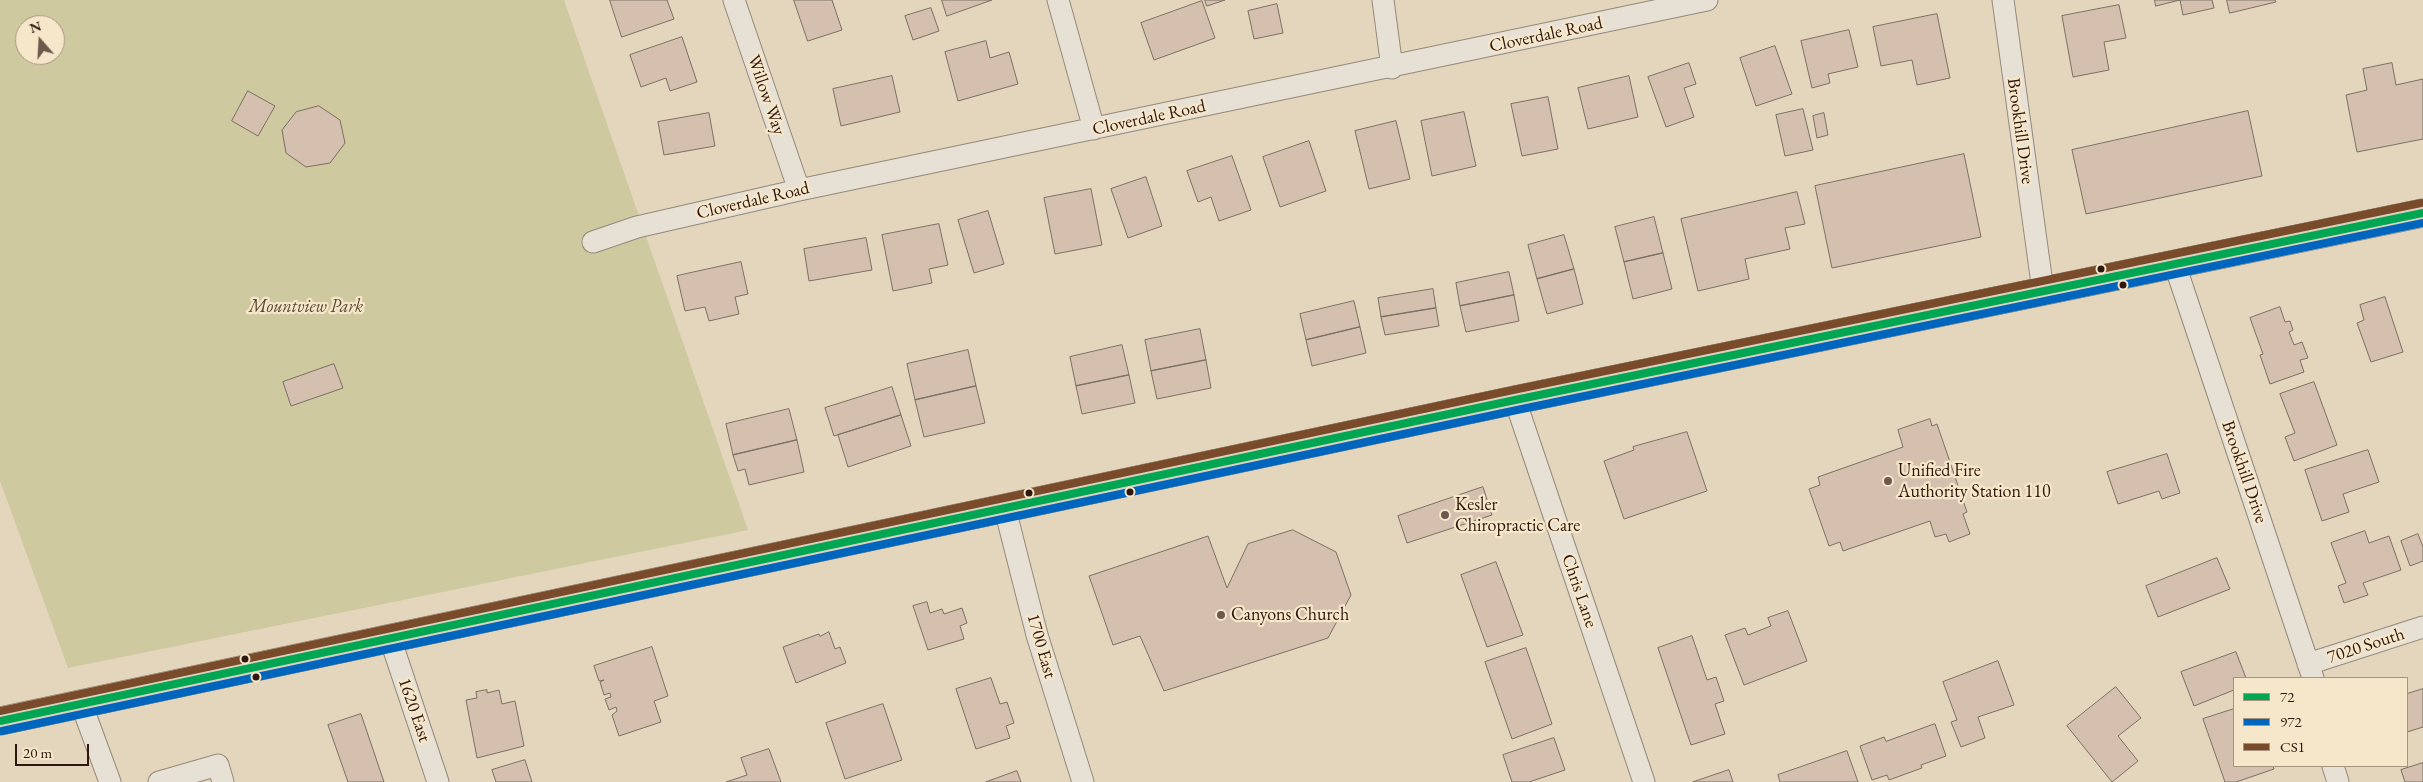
<!DOCTYPE html>
<style>
body{margin:0}
#map{position:relative;width:2423px;height:782px;overflow:hidden;background:#e4d6bd;font-family:"EB Garamond",serif}
canvas{display:block}
.legend{position:absolute;left:2233px;top:677px;width:175px;height:90px;box-sizing:border-box;background:#f7e7ca;border:1px solid #a7947f;margin:0;padding:6px 9px;list-style:none;font-size:15px;color:#2e170f}
.legend li{display:flex;align-items:center;gap:10px;height:25px}
.legend b{width:25px;border:1px solid #a7947f}
.north{position:absolute;left:15px;top:15px;width:50px;height:50px;box-sizing:border-box;background:#f7e7ca;border:1px solid #a7947f;border-radius:50%;rotate:341deg;font-size:14px;font-weight:700;line-height:20px;text-align:center;color:#2e170f}
.north::after{content:'';display:block;margin:auto;width:18px;height:22px;background:#6e5a4c;clip-path:polygon(50% 0,100% 100%,50% 72%,0 100%)}
.scale{position:absolute;left:15px;top:744px;width:74px;height:22px;box-sizing:border-box;border:2px solid #2e170f;border-top:0;padding-left:6px;font-size:15px;line-height:18px;white-space:nowrap;color:#2e170f;-webkit-text-stroke:4px #f7e7ca;paint-order:stroke}
</style>
<div id="map">
<canvas width="2423" height="782"></canvas>
<ul class="legend">
<li><b style="height:6px;background:#00a651"></b>72</li>
<li><b style="height:6px;background:#0065bd"></b>972</li>
<li><b style="height:6px;background:#7a4b2a"></b>CS1</li>
</ul>
<div class="north">N</div>
<div class="scale">20 m</div>
</div>
<script>
const g = document.querySelector('canvas').getContext('2d');
g.lineJoin = 'round';
function paint(path, color) {
  g.fillStyle = color;
  g.fill(path, 'evenodd');
}
function trace(path, color, width, dash) {
  g.strokeStyle = color;
  g.lineWidth = width;
  g.lineCap = dash ? 'butt' : 'round';
  g.setLineDash(dash || []);
  g.stroke(path);
}
function write(font, color, halo, rows, align = 'center') {
  g.font = font + ' "EB Garamond",serif';
  g.lineWidth = 4.5;
  g.setLineDash([]);
  g.textBaseline = 'middle';
  g.strokeStyle = halo;
  g.fillStyle = color;
  for (const [text, x, y, turn = 0] of rows) {
    g.save();
    g.translate(x, y);
    g.rotate((+turn || 0) * Math.PI / 180);
    g.textAlign = isNaN(turn) ? turn : align;
    if (halo) g.strokeText(text, 0, 0);
    g.fillText(text, 0, 0);
    g.restore();
  }
}
const green = new Path2D(`
 M 0,0 L 564,0 L 748,530 L 68,668 L 0,481 ZM 25,25 L 55,25 L 55,55 L 25,55 Z`);
const building = new Path2D(`
 M 610,0 L 667,0 L 674,19 L 622,37 Z
 M 794,0 L 832,0 L 842,30 L 808,41 Z
 M 942,0 L 992,0 L 947,16 Z
 M 1205,0 L 1225,0 L 1207,6 Z
 M 2155,0 L 2212,0 L 2214,8 L 2183,15 L 2180,0 L 2156,6 Z
 M 2227,0 L 2275,0 L 2276,2 L 2230,13 Z
 M 1202,1 L 1215,38 L 1154,60 L 1141,23 Z
 M 1277,4 L 1283,33 L 1254,39 L 1248,11 Z
 M 2119,5 L 2126,38 L 2104,42 L 2109,70 L 2073,77 L 2062,16 Z
 M 931,8 L 939,31 L 913,40 L 905,16 Z
 M 1937,14 L 1950,78 L 1917,85 L 1912,60 L 1881,66 L 1873,27 Z
 M 1849,30 L 1858,67 L 1828,74 L 1830,83 L 1812,88 L 1801,41 Z
 M 682,37 L 697,82 L 670,91 L 666,78 L 641,87 L 630,55 Z
 M 986,41 L 990,58 L 1009,52 L 1018,84 L 958,101 L 945,52 Z
 M 1775,46 L 1792,94 L 1756,106 L 1740,58 Z
 M 1689,63 L 1696,84 L 1684,88 L 1694,117 L 1666,127 L 1648,77 Z
 M 2392,63 L 2396,85 L 2423,79 L 2423,139 L 2357,152 L 2346,95 L 2367,90 L 2363,69 Z
 M 892,76 L 900,112 L 841,126 L 833,89 Z
 M 1629,76 L 1638,117 L 1588,129 L 1578,88 Z
 M 248,91 L 275,106 L 258,136 L 232,121 Z
 M 1548,97 L 1558,149 L 1522,156 L 1511,104 Z
 M 319,106 L 340,120 L 345,143 L 330,163 L 306,167 L 286,153 L 282,130 L 296,112 Z
 M 1803,109 L 1813,150 L 1785,156 L 1776,115 Z
 M 2248,111 L 2262,176 L 2086,214 L 2072,150 Z
 M 1464,112 L 1476,166 L 1432,176 L 1421,121 Z
 M 709,113 L 715,146 L 664,155 L 658,122 Z
 M 1824,113 L 1828,135 L 1817,138 L 1813,116 Z
 M 1396,121 L 1410,179 L 1369,189 L 1355,131 Z
 M 1309,141 L 1326,191 L 1280,207 L 1263,157 Z
 M 1964,154 L 1981,237 L 1832,268 L 1815,186 Z
 M 1232,156 L 1251,210 L 1219,221 L 1211,197 L 1198,202 L 1187,171 Z
 M 1146,177 L 1162,226 L 1128,238 L 1111,189 Z
 M 1091,189 L 1102,245 L 1055,254 L 1044,198 Z
 M 1797,192 L 1805,224 L 1785,228 L 1790,249 L 1745,259 L 1749,279 L 1698,291 L 1681,219 Z
 M 988,211 L 1004,264 L 974,273 L 958,220 Z
 M 1654,217 L 1663,253 L 1624,262 L 1615,227 Z
 M 939,224 L 948,265 L 929,269 L 932,283 L 893,291 L 882,235 Z
 M 1564,235 L 1574,269 L 1537,279 L 1528,245 Z
 M 866,238 L 872,270 L 809,281 L 804,249 Z
 M 1663,253 L 1672,289 L 1633,299 L 1624,262 Z
 M 741,262 L 748,294 L 735,297 L 739,314 L 709,321 L 705,307 L 685,311 L 677,276 Z
 M 1574,269 L 1583,304 L 1547,314 L 1537,279 Z
 M 1509,272 L 1514,295 L 1460,306 L 1456,283 Z
 M 1433,289 L 1436,308 L 1381,317 L 1378,298 Z
 M 1514,295 L 1519,321 L 1466,332 L 1460,306 Z
 M 2385,297 L 2403,352 L 2371,362 L 2357,323 L 2364,320 L 2360,305 Z
 M 1354,301 L 1360,327 L 1306,340 L 1300,314 Z
 M 2280,307 L 2285,322 L 2290,321 L 2293,330 L 2289,332 L 2294,345 L 2302,342 L 2308,358 L 2300,360 L 2304,372 L 2270,384 L 2260,355 L 2263,354 L 2250,318 Z
 M 1436,308 L 1439,326 L 1385,335 L 1381,317 Z
 M 1360,327 L 1366,353 L 1312,366 L 1306,340 Z
 M 1200,329 L 1206,360 L 1151,371 L 1145,340 Z
 M 1122,345 L 1129,375 L 1076,386 L 1070,357 Z
 M 968,350 L 976,386 L 915,400 L 907,364 Z
 M 1206,360 L 1211,388 L 1157,399 L 1151,371 Z
 M 334,364 L 343,388 L 291,406 L 283,382 Z
 M 1129,375 L 1135,403 L 1082,414 L 1076,386 Z
 M 2314,382 L 2337,445 L 2294,461 L 2285,437 L 2295,433 L 2280,394 Z
 M 976,386 L 985,423 L 924,437 L 915,400 Z
 M 892,387 L 901,415 L 834,436 L 825,408 Z
 M 789,409 L 797,440 L 733,455 L 726,424 Z
 M 901,415 L 911,446 L 848,467 L 838,435 Z
 M 1930,419 L 1932,426 L 1937,424 L 1967,512 L 1963,514 L 1970,534 L 1949,542 L 1946,534 L 1935,537 L 1930,521 L 1843,551 L 1840,542 L 1829,546 L 1809,489 L 1820,485 L 1818,477 L 1903,447 L 1898,430 Z
 M 1687,432 L 1707,491 L 1624,519 L 1604,461 L 1634,450 L 1633,447 Z
 M 797,440 L 804,472 L 749,485 L 745,469 L 738,471 L 733,455 Z
 M 2368,450 L 2379,482 L 2343,494 L 2349,512 L 2322,521 L 2305,470 Z
 M 2167,454 L 2180,493 L 2162,499 L 2159,491 L 2118,504 L 2107,472 Z
 M 1483,487 L 1492,515 L 1407,543 L 1398,516 Z
 M 1293,530 L 1336,552 L 1351,595 L 1328,638 L 1164,691 L 1140,636 L 1113,645 L 1089,576 L 1208,536 L 1227,588 L 1248,544 Z
 M 2365,531 L 2369,543 L 2389,536 L 2401,570 L 2363,583 L 2368,595 L 2344,603 L 2338,586 L 2346,583 L 2331,543 Z
 M 2418,534 L 2423,547 L 2423,561 L 2410,566 L 2401,541 Z
 M 2217,558 L 2230,589 L 2158,617 L 2146,586 Z
 M 1496,562 L 1523,635 L 1487,647 L 1461,575 Z
 M 927,602 L 930,613 L 942,609 L 944,614 L 962,608 L 967,623 L 960,626 L 964,639 L 928,650 L 913,606 Z
 M 1788,611 L 1807,661 L 1744,685 L 1725,635 L 1745,628 L 1748,635 L 1771,626 L 1768,618 Z
 M 829,632 L 835,649 L 840,647 L 846,663 L 796,683 L 783,647 L 819,634 L 820,636 Z
 M 1692,636 L 1707,680 L 1716,677 L 1724,701 L 1715,704 L 1725,734 L 1691,745 L 1658,648 Z
 M 652,647 L 668,696 L 654,701 L 661,722 L 619,736 L 612,715 L 617,711 L 616,707 L 609,710 L 605,699 L 611,697 L 610,693 L 604,695 L 600,682 L 604,680 L 599,681 L 594,666 Z
 M 1526,648 L 1552,724 L 1512,739 L 1485,662 Z
 M 2236,652 L 2246,678 L 2234,678 L 2234,690 L 2194,706 L 2181,672 Z
 M 1998,661 L 2014,705 L 1978,717 L 1985,738 L 1961,747 L 1951,722 L 1957,720 L 1943,682 Z
 M 991,678 L 1000,704 L 1007,702 L 1014,723 L 1006,726 L 1010,738 L 976,749 L 956,689 Z
 M 2116,687 L 2141,718 L 2118,736 L 2138,761 L 2112,782 L 2067,726 Z
 M 2423,689 L 2423,727 L 2407,732 L 2407,694 Z
 M 487,690 L 487,693 L 499,690 L 502,704 L 515,701 L 524,746 L 477,758 L 466,700 L 477,698 L 476,692 Z
 M 883,704 L 902,760 L 845,779 L 826,723 Z
 M 2234,709 L 2234,766 L 2273,766 L 2274,769 L 2236,782 L 2225,782 L 2203,719 Z
 M 361,714 L 384,782 L 348,782 L 328,725 Z
 M 1935,724 L 1946,756 L 1921,765 L 1922,768 L 1889,780 L 1887,775 L 1872,780 L 1860,746 L 1884,737 L 1886,741 Z
 M 1554,738 L 1565,770 L 1529,782 L 1512,782 L 1503,755 Z
 M 769,749 L 781,782 L 726,782 L 747,775 L 741,758 Z
 M 1847,751 L 1858,782 L 1780,782 L 1778,775 Z
 M 525,760 L 532,782 L 496,782 L 492,770 Z
 M 2423,763 L 2423,782 L 2405,782 L 2401,770 Z
 M 1729,770 L 1733,782 L 1693,782 Z
 M 1017,771 L 1021,782 L 986,782 Z`);
const minor = new Path2D(`
 M 734,0 L 799,190
 M 1058,0 L 1094,129
 M 1383,0 L 1392,68
 M 2003,0 L 2043,291
 M 593,242 L 637,227 L 799,190 L 1707,0
 M 2175,265 L 2313,678
 M 1515,400 L 1644,782
 M 1005,509 L 1037,635 L 1083,782
 M 390,638 L 438,782
 M 2308,664 L 2423,627
 M 81,703 L 110,782
 M 2333,766 L 2338,782
 M 159,782 L 218,765 L 223,782`);
const primary = new Path2D(`
 M 0,721 L 1515,400 L 2423,213`);
const bus1 = new Path2D(`
 M 0,721 L 1515,400 L 2423,213`);
const bus2 = new Path2D(`
 M 2,731 L 1517,410 L 2423,223`);
const bus3 = new Path2D(`
 M 0,711 L 1513,390 L 2421,203`);
const markers = [
 [2101,269,4.5,"#2e170f"],
 [2123,285,4.5,"#2e170f"],
 [1888,481,5,"#6e5a4c"],
 [1130,492,4.5,"#2e170f"],
 [1029,493,4.5,"#2e170f"],
 [1445,515,5,"#6e5a4c"],
 [1221,615,5,"#6e5a4c"],
 [245,659,4.5,"#2e170f"],
 [256,677,4.5,"#2e170f"]
];
const streetNames = [
 ["Cloverdale Road",1546,35,-12],
 ["Willow Way",766,95,71],
 ["Cloverdale Road",1149,118,-12],
 ["Brookhill Drive",2020,131,82],
 ["Cloverdale Road",753,201,-13],
 ["Brookhill Drive",2244,472,71],
 ["Chris Lane",1579,591,71],
 ["1700 East",1041,646,74],
 ["7020 South",2366,646,-18],
 ["1620 East",414,710,71]
];
const parkNames = [
 ["Mountview Park",306,307]
];
const poiNames = [
 ["Unified Fire",1898,471],
 ["Authority Station 110",1898,492],
 ["Kesler",1455,505],
 ["Chiropractic Care",1455,526],
 ["Canyons Church",1231,615]
];
paint(green, '#cfc9a0');
paint(building, '#d5c0b0');
trace(building, '#7a7063', 1);
trace(minor, '#94897a', 23);
trace(primary, '#7a7063', 29);
trace(minor, '#e7e1d5', 21);
trace(primary, '#dcd1c0', 28);
trace(bus1, '#00a651', 8);
trace(bus2, '#0065bd', 8);
trace(bus3, '#7a4b2a', 8);
for (const [x, y, r, color] of markers) {
  const dot = new Path2D();
  dot.arc(x, y, r, 0, 2 * Math.PI);
  g.fillStyle = color;
  g.fill(dot);
  trace(dot, '#f7e7ca', 2);
}
write('18px', '#2e170f', '#f7e7ca', streetNames);
write('italic 18px', '#594933', '#f7e7ca', parkNames);
write('18px', '#2e170f', '#f7e7ca', poiNames, 'left');
</script>
